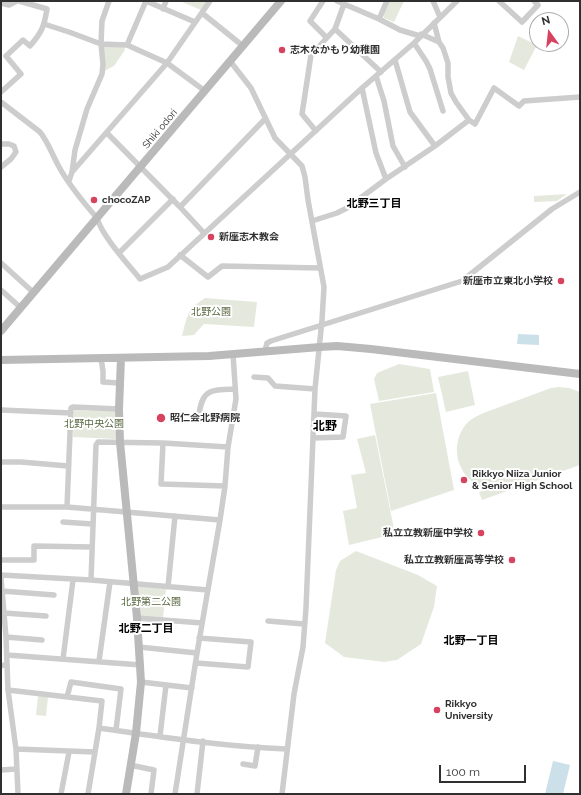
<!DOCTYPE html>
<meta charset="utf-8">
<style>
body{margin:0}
#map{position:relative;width:581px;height:795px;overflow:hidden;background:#fff;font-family:Raleway,sans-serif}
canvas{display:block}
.frame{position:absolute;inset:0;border:2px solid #303030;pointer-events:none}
.north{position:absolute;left:529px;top:12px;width:40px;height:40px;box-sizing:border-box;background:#fff;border:1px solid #acacac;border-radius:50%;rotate:345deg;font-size:11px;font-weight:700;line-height:16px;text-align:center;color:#303030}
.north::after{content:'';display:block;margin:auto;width:14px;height:18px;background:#d7425f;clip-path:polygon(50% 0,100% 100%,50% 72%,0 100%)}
.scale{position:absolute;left:439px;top:765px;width:87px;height:18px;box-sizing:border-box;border:2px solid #303030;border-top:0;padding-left:5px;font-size:12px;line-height:14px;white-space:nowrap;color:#303030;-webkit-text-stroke:3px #fff;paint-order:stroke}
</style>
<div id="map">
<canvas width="581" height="795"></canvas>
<div class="frame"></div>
<div class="north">N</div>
<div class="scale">100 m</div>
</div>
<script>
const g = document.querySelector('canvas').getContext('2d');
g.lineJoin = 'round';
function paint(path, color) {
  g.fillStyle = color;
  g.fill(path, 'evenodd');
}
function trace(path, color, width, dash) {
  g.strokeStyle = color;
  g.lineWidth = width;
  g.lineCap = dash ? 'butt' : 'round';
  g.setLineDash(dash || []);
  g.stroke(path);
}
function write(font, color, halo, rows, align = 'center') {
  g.font = font + ' Raleway,"Noto Sans JP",sans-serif';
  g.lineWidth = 4;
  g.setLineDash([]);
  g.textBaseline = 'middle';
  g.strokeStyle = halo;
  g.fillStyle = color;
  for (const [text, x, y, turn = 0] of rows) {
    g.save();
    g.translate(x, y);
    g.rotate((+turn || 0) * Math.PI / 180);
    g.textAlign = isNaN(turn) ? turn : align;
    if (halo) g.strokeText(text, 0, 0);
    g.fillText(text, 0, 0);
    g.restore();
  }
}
const green = new Path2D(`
 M 180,1 L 208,1 L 201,10 Z
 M 389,1 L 404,1 L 394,22 L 384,18 L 383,15 Z
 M 518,36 L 537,45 L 524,70 L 509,62 Z
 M 104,47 L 124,47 L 125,50 L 114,66 L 104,71 L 102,48 Z
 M 567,194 L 557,201 L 534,202 L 534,196 Z
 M 205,298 L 257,302 L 254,327 L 204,324 L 194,335 L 182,336 L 186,320 L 191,308 Z
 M 399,364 L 430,369 L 434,392 L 379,401 L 374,379 L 377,373 Z
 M 468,371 L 475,405 L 446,412 L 438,377 Z
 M 559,387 L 569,388 L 580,392 L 580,465 L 482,500 L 479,492 L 487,489 C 458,481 447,446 467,423 C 472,418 479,415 486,412 L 551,388 Z
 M 436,393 L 454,490 L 391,511 L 370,404 Z
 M 74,410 L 115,411 L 116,439 L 73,437 Z
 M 375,435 L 395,534 L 349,545 L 343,511 L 357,508 L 351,475 L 366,473 L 357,439 Z
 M 356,551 L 418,575 L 437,586 L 434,607 L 421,644 L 397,660 L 384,662 L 344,657 L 325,643 L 336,570 L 340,561 Z
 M 136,586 L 166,589 L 163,618 L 139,616 Z
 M 38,696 L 48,697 L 46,716 L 36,715 Z`);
const water = new Path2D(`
 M 518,334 L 539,335 L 539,345 L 517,344 Z
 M 553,761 L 570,765 L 563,794 L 545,794 Z`);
const street = new Path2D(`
 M 146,1 L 195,22
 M 323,1 L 310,21 L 326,37
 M 337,1 L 379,19 L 400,30 L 420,36
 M 433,1 L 440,17
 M 499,1 L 522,22 L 538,5 L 534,1
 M 1,3 L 9,5 L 17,1
 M 163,9 L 166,1
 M 202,13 L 243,46
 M 379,19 L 387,1
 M 44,24 L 69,32 L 101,44 L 127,45 L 167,63 L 205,91
 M 335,29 L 381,72
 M 421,34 L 439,42
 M 414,43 L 426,61 L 430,69 L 443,111
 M 127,45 L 146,1
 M 395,60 L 410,112 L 435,146
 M 230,61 L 251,88 L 275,138 L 302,166 L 305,177 L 308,200 L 324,287 L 322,320 L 315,389 L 306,608 L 303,647 L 294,694 L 282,794
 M 376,76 L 384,101 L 393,146 L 405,167
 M 362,88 L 376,153 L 386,179
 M 1,92 L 21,74 L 6,56 L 23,40 L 30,46 C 42,32 44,27 47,9 L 19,1
 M 1,102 L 40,132 C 48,142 52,154 58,165 C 68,184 83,202 97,218 C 102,236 128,264 140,279 L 168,267 L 362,88 L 414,43 L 457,1
 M 469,120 L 475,124 L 494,88 L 519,106 L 524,101 L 580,97
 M 316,131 L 302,114 L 311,55 L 335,29 L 344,4
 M 107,133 L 180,207 L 204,233
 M 1,144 L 9,144 L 14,146 L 16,152 L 11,159 L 1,167
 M 72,172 L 167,63 L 210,1
 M 69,181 L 72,172 L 75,150 L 87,109 L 102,74 L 103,64 L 101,44 L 102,21 L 109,1
 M 180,207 L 265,119
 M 312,221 L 337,213 L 347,208 L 386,179 L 435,146 L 469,120 L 456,102 L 451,93 L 448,77 L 448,63 L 443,48 L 439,42 L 434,23
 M 119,253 L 173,199
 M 180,255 L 208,277 L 222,266 L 320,268
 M 1,263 L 34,293
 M 1,290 L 21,308
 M 265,351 L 267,343 L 271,341 L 462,281 L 552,209 L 580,192
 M 101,358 L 103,371 L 103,382 L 119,383
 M 254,377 L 268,378 L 275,386 L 315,389
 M 1,410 L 71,413
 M 198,420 C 202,390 207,390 235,389
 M 313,438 L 343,437 L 346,416 L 315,414
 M 163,443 L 228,447 L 225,486
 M 228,447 L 236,399 L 233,354
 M 1,462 L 21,462 L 68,466
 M 1,507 L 67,507 L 220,520 L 197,653 L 175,794
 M 67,507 L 71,408 L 73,407 L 119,409
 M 63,522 L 92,524
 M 1,560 L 34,560 L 34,546 L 92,547
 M 1,575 L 91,580 L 208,590
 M 1,578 L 6,637 L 8,690 L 16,749 L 18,794
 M 91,580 L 96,445 L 98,442 L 163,443 L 161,484 L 225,486 L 220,520
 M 168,587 L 175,516
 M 2,591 L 54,595
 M 4,613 L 46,616
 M 137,618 L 202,623
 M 268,621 L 304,624
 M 6,637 L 42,640
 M 139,647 L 197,653
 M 7,655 L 141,665
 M 63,659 L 73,580
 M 99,661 L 110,582
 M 196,663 L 248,667 L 251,642 L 199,638
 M 1,666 L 7,664
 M 141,682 L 192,688
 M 8,690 L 102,701 L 99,728 L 88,794
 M 67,697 L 71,682 L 121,689 L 116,730
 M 99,728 C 161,737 225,747 287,749
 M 160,736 L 166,685
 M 16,749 L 95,752
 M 243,764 L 255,766 L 258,747
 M 130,765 L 154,770 L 151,794
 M 1,770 L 16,769
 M 61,794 L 69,752
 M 197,794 L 203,741`);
const secondary = new Path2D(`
 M 1,331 L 281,1
 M 121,358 L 119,409 L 120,442 L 137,618 L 141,682 L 136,733 L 126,794
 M 1,360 L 209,356 L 320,347 L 337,346 L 371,349 L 580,374`);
const markers = [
 [282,50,4,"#d7425f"],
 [94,200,4,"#d7425f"],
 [211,237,4,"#d7425f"],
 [561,281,4,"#d7425f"],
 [161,418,5,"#d7425f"],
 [464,480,4,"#d7425f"],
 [481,533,4,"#d7425f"],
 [512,560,4,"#d7425f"],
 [437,710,4,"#d7425f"]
];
const poiNames = [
 ["志木なかもり幼稚園",290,50],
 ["chocoZAP",102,200],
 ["新座志木教会",219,237],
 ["新座市立東北小学校",553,281,"right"],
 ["昭仁会北野病院",170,418],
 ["Rikkyo Niiza Junior",472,474],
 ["& Senior High School",472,486],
 ["私立立教新座中学校",473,533,"right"],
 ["私立立教新座高等学校",504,560,"right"],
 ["Rikkyo",445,704],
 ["University",445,716]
];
const streetNames = [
 ["Shiki odori",160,129,-50]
];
const parkNames = [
 ["北野公園",211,312],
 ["北野中央公園",94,424],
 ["北野第二公園",151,602]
];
const neighbourhoodNames = [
 ["北野三丁目",374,204],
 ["北野二丁目",146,629],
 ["北野一丁目",471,641]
];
const quarterNames = [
 ["北野",325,426]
];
paint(green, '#e5e9dd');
paint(water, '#cbe0e8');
trace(street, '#cdcdcd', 5.5);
trace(secondary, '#bababa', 8);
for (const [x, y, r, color] of markers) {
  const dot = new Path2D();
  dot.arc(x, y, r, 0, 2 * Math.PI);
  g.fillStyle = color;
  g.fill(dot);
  trace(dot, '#fff', 1.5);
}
write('bold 10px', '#303030', '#fff', poiNames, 'left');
write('10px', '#303030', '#fff', streetNames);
write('10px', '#586841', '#fff', parkNames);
write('bold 11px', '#000', '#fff', neighbourhoodNames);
write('bold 12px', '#000', '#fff', quarterNames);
</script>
